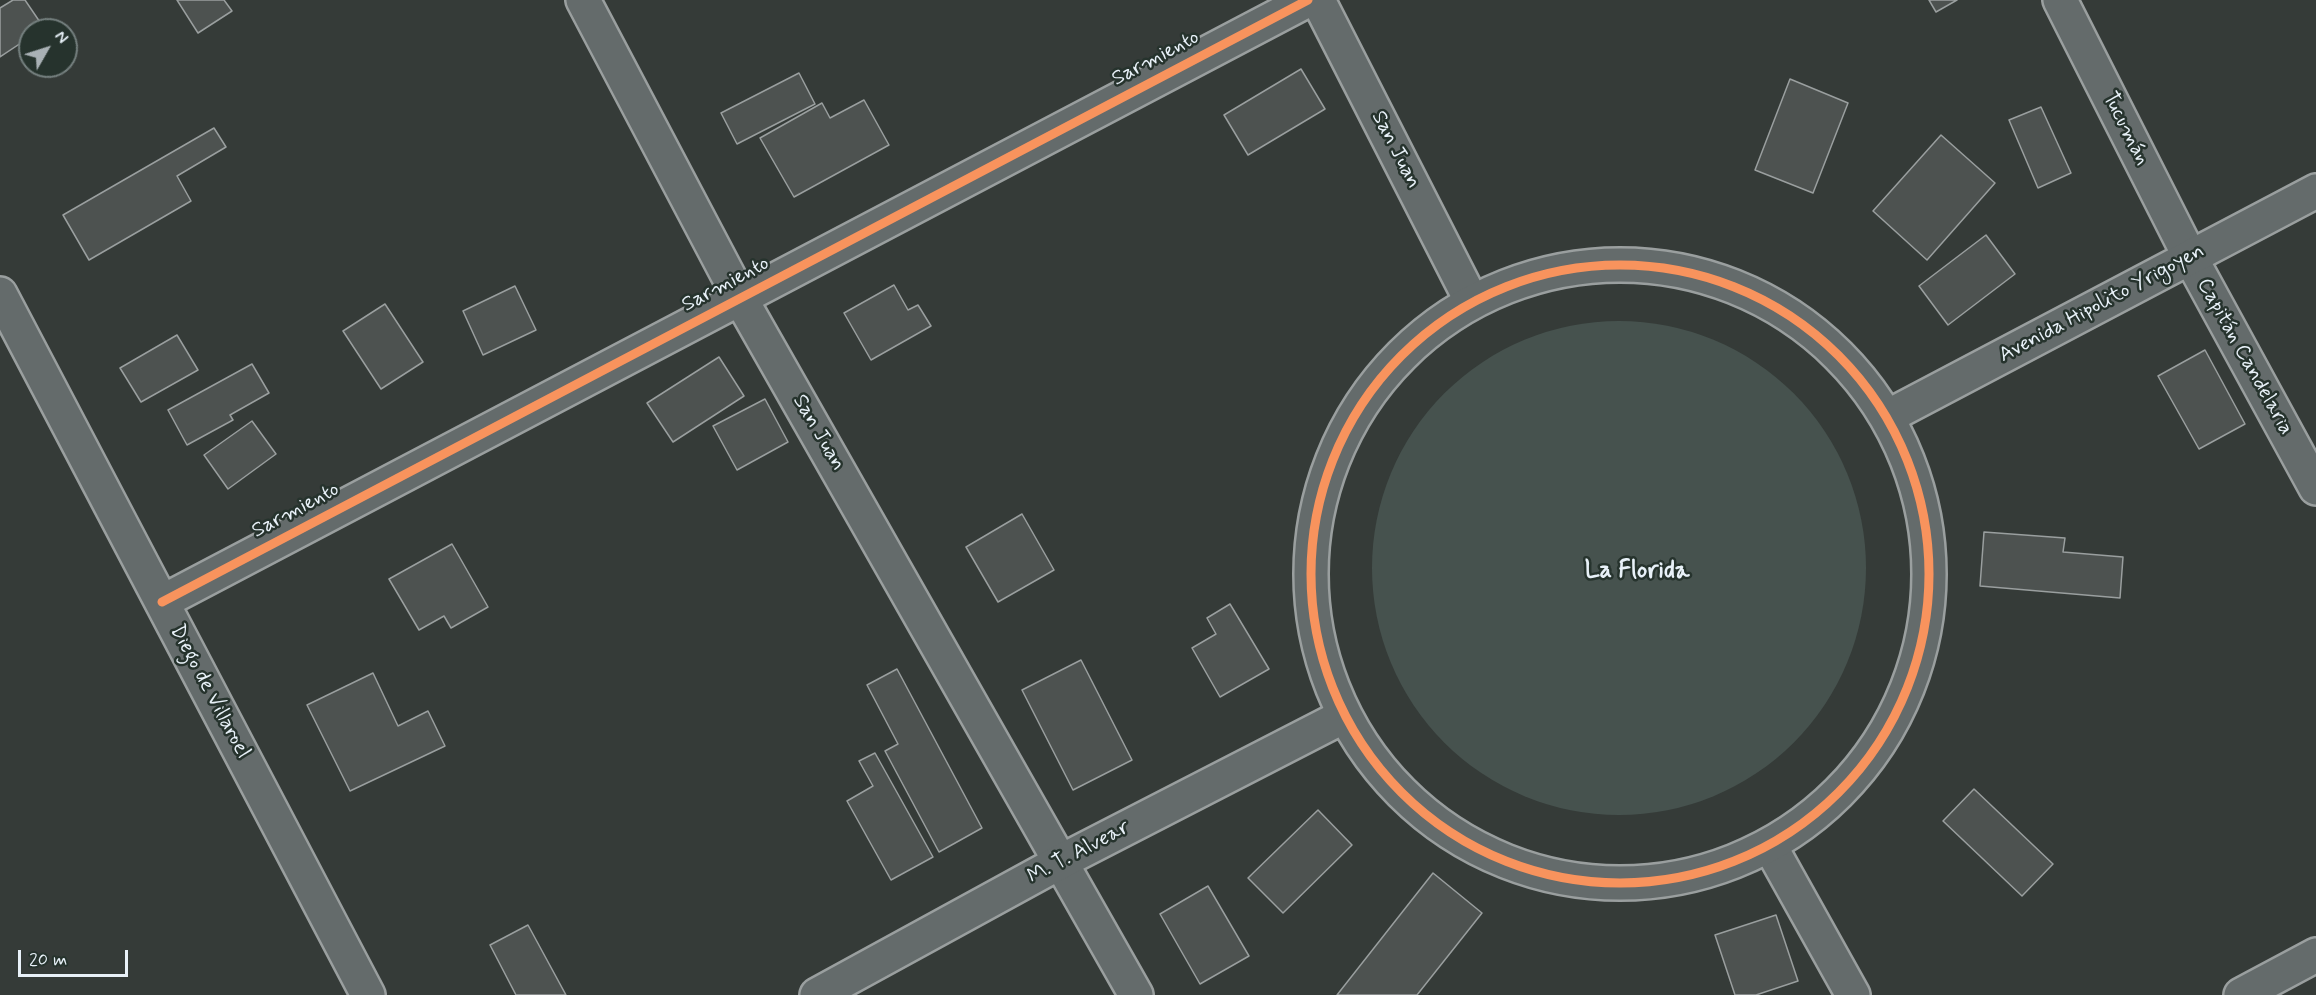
<!DOCTYPE html>
<meta charset="utf-8">
<style>
body{margin:0}
#map{position:relative;width:2316px;height:995px;overflow:hidden;background:#353b38;font-family:Mynerve,sans-serif}
canvas{display:block}
.north{position:absolute;left:18px;top:18px;width:60px;height:60px;box-sizing:border-box;background:#26332d;border:2px solid #747f7e;border-radius:50%;rotate:51deg;font-size:16px;font-weight:700;line-height:24px;text-align:center;color:#e8f1f8}
.north::after{content:'';display:block;margin:auto;width:21px;height:27px;background:#a9b1b5;clip-path:polygon(50% 0,100% 100%,50% 72%,0 100%)}
.scale{position:absolute;left:18px;top:950px;width:110px;height:27px;box-sizing:border-box;border:3px solid #e8f1f8;border-top:0;padding-left:8px;font-size:18px;line-height:21px;white-space:nowrap;color:#e8f1f8;-webkit-text-stroke:4px #26332d;paint-order:stroke}
</style>
<div id="map">
<canvas width="2316" height="995"></canvas>
<div class="north">N</div>
<div class="scale">20 m</div>
</div>
<script>
const g = document.querySelector('canvas').getContext('2d');
g.lineJoin = 'round';
function paint(path, color) {
  g.fillStyle = color;
  g.fill(path, 'evenodd');
}
function trace(path, color, width, dash) {
  g.strokeStyle = color;
  g.lineWidth = width;
  g.lineCap = dash ? 'butt' : 'round';
  g.setLineDash(dash || []);
  g.stroke(path);
}
function write(font, color, halo, rows, align = 'center') {
  g.font = font + ' Mynerve,sans-serif';
  g.lineWidth = 5;
  g.setLineDash([]);
  g.textBaseline = 'middle';
  g.strokeStyle = halo;
  g.fillStyle = color;
  for (const [text, x, y, turn = 0] of rows) {
    g.save();
    g.translate(x, y);
    g.rotate((+turn || 0) * Math.PI / 180);
    g.textAlign = isNaN(turn) ? turn : align;
    if (halo) g.strokeText(text, 0, 0);
    g.fillText(text, 0, 0);
    g.restore();
  }
}
const green = new Path2D(`
 M1372 568a247 247 0 1 1 494 0a247 247 0 1 1-494 0Z`);
const building = new Path2D(`
 M 13,0 L 25,0 L 44,28 L 30,30 L 30,37 L 0,57 L 0,8 Z
 M 177,0 L 224,0 L 232,11 L 198,33 Z
 M 1929,0 L 1957,0 L 1936,12 Z
 M 1301,69 L 1325,109 L 1248,155 L 1224,115 Z
 M 799,73 L 815,104 L 737,144 L 721,113 Z
 M 1790,79 L 1848,103 L 1813,193 L 1755,170 Z
 M 864,100 L 889,145 L 794,197 L 760,138 L 822,103 L 830,118 Z
 M 2041,107 L 2071,173 L 2038,188 L 2009,120 Z
 M 214,128 L 226,147 L 177,176 L 191,201 L 89,260 L 63,215 Z
 M 1941,135 L 1995,183 L 1927,260 L 1873,211 Z
 M 1986,235 L 2015,274 L 1948,325 L 1919,286 Z
 M 894,285 L 908,310 L 918,305 L 931,326 L 871,360 L 844,313 Z
 M 515,286 L 536,330 L 483,355 L 463,311 Z
 M 385,304 L 423,362 L 381,389 L 343,331 Z
 M 177,335 L 198,370 L 141,402 L 120,368 Z
 M 2205,350 L 2245,424 L 2199,449 L 2158,376 Z
 M 719,357 L 744,396 L 673,442 L 647,403 Z
 M 252,364 L 269,393 L 230,415 L 233,420 L 187,445 L 168,410 Z
 M 765,399 L 788,442 L 737,470 L 713,426 Z
 M 252,421 L 276,454 L 228,489 L 204,455 Z
 M 1022,514 L 1054,570 L 998,602 L 966,547 Z
 M 1984,532 L 2065,538 L 2063,552 L 2123,557 L 2120,598 L 1980,586 Z
 M 452,544 L 488,607 L 451,628 L 444,616 L 419,630 L 389,579 Z
 M 1230,604 L 1269,669 L 1220,697 L 1192,648 L 1216,634 L 1207,618 Z
 M 1081,660 L 1132,760 L 1073,790 L 1022,690 Z
 M 897,669 L 982,828 L 939,852 L 885,751 L 898,744 L 867,685 Z
 M 373,673 L 398,726 L 428,711 L 445,746 L 350,791 L 307,705 Z
 M 875,753 L 933,857 L 891,880 L 847,801 L 873,786 L 859,761 Z
 M 1974,789 L 2053,864 L 2022,896 L 1943,821 Z
 M 1318,810 L 1352,845 L 1283,913 L 1248,878 Z
 M 1433,873 L 1482,913 L 1417,995 L 1337,995 Z
 M 1208,886 L 1249,956 L 1200,984 L 1160,914 Z
 M 1776,915 L 1798,981 L 1756,995 L 1735,995 L 1715,935 Z
 M 528,925 L 566,995 L 516,995 L 490,945 Z`);
const street = new Path2D(`
 M 583,0 L 740,298 L 1136,995
 M 1318,0 L 1471,300
 M 2060,0 L 2190,257 L 2316,488
 M 0,294 L 368,995
 M 162,602 L 1308,0
 M 1771,848 L 1853,995
 M 2241,995 L 2316,955`);
const secondary = new Path2D(`
 M1311 574a309 309 0 1 1 618 0a309 309 0 1 1-618 0Z
 M 1887,417 L 2316,191
 M 817,995 L 1062,861 L 1344,716`);
const cycleway = new Path2D(`
 M1311 574a309 309 0 1 1 618 0a309 309 0 1 1-618 0Z
 M 162,602 L 1308,0`);
const streetNames = [
 ["Sarmiento",1156,59,-28],
 ["Tucumán",2125,129,63],
 ["San Juan",1395,150,63],
 ["Sarmiento",726,285,-28],
 ["Avenida Hipolito Yrigoyen",2102,304,-28],
 ["Capitán Candelaria",2244,357,61],
 ["San Juan",818,433,60],
 ["Sarmiento",296,511,-28],
 ["Diego de Villaroel",209,692,62],
 ["M. T. Alvear",1079,853,-28]
];
const quarterNames = [
 ["La Florida",1637,572]
];
paint(green, '#46524e');
paint(building, '#4d5250');
trace(building, '#9a9f9f', 1.5);
trace(street, '#9a9f9f', 38);
trace(secondary, '#9a9f9f', 38);
trace(street, '#646b6b', 33);
trace(secondary, '#646b6b', 33);
trace(cycleway, '#f8935d', 9);
write('21px', '#e8f1f8', '#26332d', streetNames);
write('bold 24px', '#e8f1f8', '#26332d', quarterNames);
</script>
